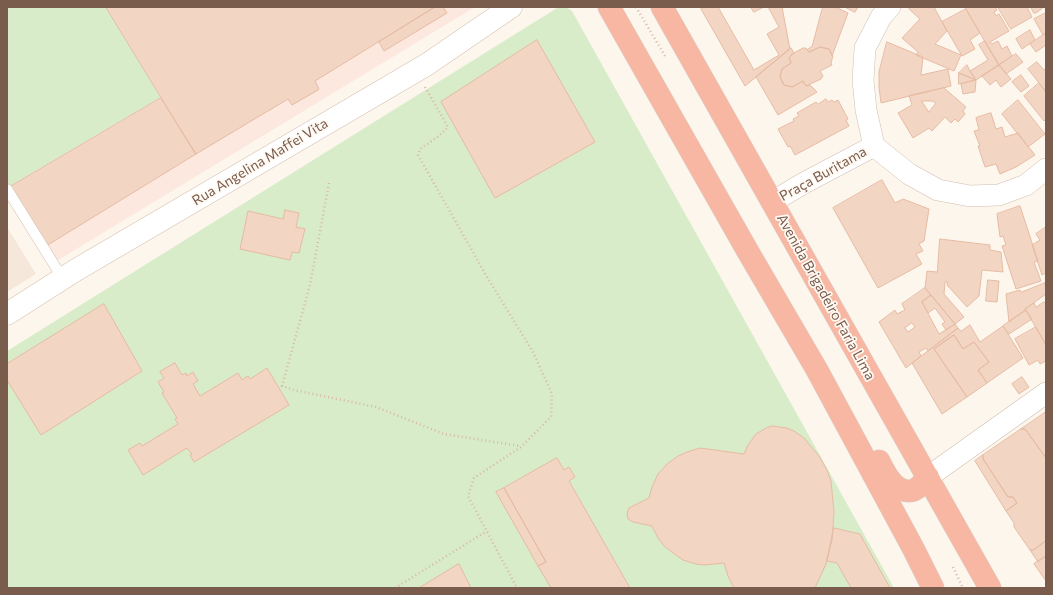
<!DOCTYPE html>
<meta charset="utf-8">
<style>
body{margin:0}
#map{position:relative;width:1053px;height:595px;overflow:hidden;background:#fdf6ec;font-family:Commissioner,sans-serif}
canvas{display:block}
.frame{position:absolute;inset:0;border:8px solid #7a5c4d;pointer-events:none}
</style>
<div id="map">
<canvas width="1053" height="595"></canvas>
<div class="frame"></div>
</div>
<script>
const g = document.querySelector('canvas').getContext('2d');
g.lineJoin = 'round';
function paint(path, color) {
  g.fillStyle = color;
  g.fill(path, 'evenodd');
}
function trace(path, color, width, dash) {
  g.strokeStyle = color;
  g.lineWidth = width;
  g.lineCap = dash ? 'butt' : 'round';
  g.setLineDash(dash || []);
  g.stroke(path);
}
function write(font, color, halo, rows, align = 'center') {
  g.font = font + ' Commissioner,sans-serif';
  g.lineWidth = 3.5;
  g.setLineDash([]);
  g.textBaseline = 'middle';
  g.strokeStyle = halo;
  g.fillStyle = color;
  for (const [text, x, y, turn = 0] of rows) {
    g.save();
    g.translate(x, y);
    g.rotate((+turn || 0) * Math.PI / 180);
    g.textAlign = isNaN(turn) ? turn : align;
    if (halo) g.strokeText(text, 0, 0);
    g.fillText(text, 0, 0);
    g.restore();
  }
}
const residential = new Path2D(`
 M 7,227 L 36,274 L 7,292 Z`);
const commercial = new Path2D(`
 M 106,7 L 475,7 L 55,262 L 9,187 L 161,97 Z`);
const green = new Path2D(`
 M 7,7 L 106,7 L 161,97 L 9,187 L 7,183 Z
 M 566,7 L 572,11 L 894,588 L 7,588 L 7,351 L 557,8 Z`);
const building = new Path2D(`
 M 106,7 L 435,7 L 315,81 L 319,89 L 318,90 L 292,105 L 288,99 L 196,154 Z
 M 435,7 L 443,7 L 447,13 L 384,51 L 379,42 Z
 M 704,7 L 718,7 L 754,70 L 779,55 L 767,34 L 779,27 L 768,7 L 782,7 L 790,49 L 745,86 L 701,9 Z
 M 751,7 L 764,7 L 754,12 Z
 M 823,7 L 835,7 L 848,13 L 832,56 L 829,49 L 820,47 L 809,52 L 807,50 L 812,46 Z
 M 845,7 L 858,7 L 855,12 Z
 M 912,7 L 934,7 L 947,31 L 935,44 L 961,55 L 954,71 L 916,55 L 918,52 L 902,38 L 920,19 L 909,9 Z
 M 965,7 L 995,7 L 997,10 L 994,12 L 996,16 L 999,14 L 1009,31 L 990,42 L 992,44 L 998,41 L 1002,49 L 1007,46 L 1012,56 L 999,65 Z
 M 998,7 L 1027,7 L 1032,17 L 1011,29 Z
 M 1031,7 L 1044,7 L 1036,13 L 1034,13 Z
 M 966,9 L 980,33 L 970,40 L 975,49 L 962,56 L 942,22 Z
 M 1046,13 L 1046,33 L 1043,35 L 1034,19 Z
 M 1030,30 L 1035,40 L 1022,49 L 1016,39 Z
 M 1046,33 L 1046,45 L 1036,52 L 1030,44 Z
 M 537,40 L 595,142 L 495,198 L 441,102 Z
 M 985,41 L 999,65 L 976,80 L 970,71 L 988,60 L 979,45 Z
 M 887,42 L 923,57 L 921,75 L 948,69 L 951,86 L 881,103 L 879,87 L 879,72 Z
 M 820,47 L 829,49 L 833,56 L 831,63 L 832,65 L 820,71 L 823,76 L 821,79 L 806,86 L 803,81 L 792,87 L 784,85 L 780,77 L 782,69 L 791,63 L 789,58 L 792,54 L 803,48 L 806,48 L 809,52 Z
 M 791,48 L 794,53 L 789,58 L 791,63 L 782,69 L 780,77 L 784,85 L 792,87 L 803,81 L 806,86 L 810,85 L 817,92 L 778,115 L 756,77 Z
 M 1016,54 L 1023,62 L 1006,74 L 999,65 Z
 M 1037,62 L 1044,70 L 1046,68 L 1046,92 L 1028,69 Z
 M 967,65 L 970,71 L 976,80 L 959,73 Z
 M 999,65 L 1011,79 L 1001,87 L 996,80 L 990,85 L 982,76 Z
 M 959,73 L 976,80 L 959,84 Z
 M 1021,75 L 1029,86 L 1021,92 L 1012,82 Z
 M 976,80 L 975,92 L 963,94 L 961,84 Z
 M 1039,83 L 1046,92 L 1046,119 L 1044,121 L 1024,96 Z
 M 944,88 L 966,107 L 963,111 L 965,114 L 958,122 L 955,119 L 951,123 L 945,117 L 932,131 L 929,128 L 913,138 L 898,113 L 912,105 L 909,96 ZM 922,101 L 932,101 L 936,103 L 929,112 Z
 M 161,98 L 196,154 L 46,246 L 10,187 Z
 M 826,99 L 828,102 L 832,100 L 834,102 L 838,100 L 848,119 L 846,120 L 849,126 L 795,155 L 790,146 L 788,147 L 778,129 L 794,121 L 793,119 L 799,116 L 797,113 L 816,102 L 818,104 Z
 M 1018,100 L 1045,134 L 1028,147 L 1002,114 Z
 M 991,113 L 996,129 L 1002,127 L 1005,137 L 1018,133 L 1035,155 L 1016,167 L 1000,174 L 996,164 L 985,167 L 978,146 L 980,146 L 974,131 L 979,130 L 976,118 Z
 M 882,180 L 895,203 L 903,199 L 929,209 L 924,241 L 919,244 L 923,251 L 916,254 L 922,264 L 878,288 L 833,208 Z
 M 1020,206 L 1038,261 L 1034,262 L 1041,281 L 1016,289 L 1002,246 L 1006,245 L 1003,236 L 1000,237 L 997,214 Z
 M 285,210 L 299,213 L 296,227 L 305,229 L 299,253 L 292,252 L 290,260 L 240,249 L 248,211 L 283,219 Z
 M 1046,227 L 1046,273 L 1042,275 L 1032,245 L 1040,240 L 1036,234 Z
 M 940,239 L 990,245 L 990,250 L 1001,252 L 1003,272 L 982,270 L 979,296 L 967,307 L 947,285 L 948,282 L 945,282 L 944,294 L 964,317 L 955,324 L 925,288 L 927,271 L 937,272 Z
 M 988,280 L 999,281 L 997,302 L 986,301 Z
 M 1045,283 L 1046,294 L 1025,309 L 1026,310 L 1009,322 L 1006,294 L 1020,290 L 1021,292 Z
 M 925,288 L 931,295 L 922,302 L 939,334 L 955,324 L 958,328 L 928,351 L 926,348 L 919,352 L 921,356 L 906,368 L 879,322 L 895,310 L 897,314 L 905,310 L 902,304 ZM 912,323 L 915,327 L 908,332 L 905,328 Z
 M 931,295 L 955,324 L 946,330 L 942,324 L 945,322 L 935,308 L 928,313 L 922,302 Z
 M 1044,302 L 1046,304 L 1046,345 L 1025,309 L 1034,303 L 1036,307 Z
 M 104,304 L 142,371 L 41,435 L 7,380 L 7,364 Z
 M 1026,310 L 1032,319 L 1009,334 L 1003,326 Z
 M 970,325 L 980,342 L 1003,326 L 1023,358 L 987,383 L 978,370 L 989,362 L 974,342 L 963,349 L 954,335 L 934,349 L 967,397 L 942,414 L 912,363 L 958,328 L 961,331 Z
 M 1036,327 L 1046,345 L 1046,361 L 1040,364 L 1038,360 L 1029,365 L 1015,339 Z
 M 954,335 L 963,349 L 974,342 L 989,362 L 978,370 L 987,383 L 967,397 L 934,349 Z
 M 175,363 L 182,375 L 186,373 L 187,376 L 193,372 L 198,381 L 193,384 L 200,396 L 238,373 L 242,380 L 248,376 L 250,379 L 267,368 L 289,405 L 194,462 L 190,455 L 192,454 L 187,448 L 143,475 L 128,450 L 140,443 L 142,446 L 178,424 L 175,419 L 177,418 L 162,393 L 164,392 L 158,382 L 164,378 L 160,372 Z
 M 1022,377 L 1029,387 L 1019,394 L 1012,384 Z
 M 1046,412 L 1046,458 L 1025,429 L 1021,429 Z
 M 772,426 L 787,428 L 794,431 L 804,438 L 819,456 L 827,470 L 831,481 L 834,512 L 832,540 L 826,564 L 815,588 L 734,588 L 728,576 L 724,563 L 704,565 L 696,564 L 683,560 L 665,547 L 658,538 L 652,526 L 633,522 L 628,519 L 627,513 L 629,508 L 649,498 L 652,487 L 658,474 L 667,464 L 678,456 L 687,452 L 700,448 L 744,454 L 748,445 L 756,434 L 766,428 Z
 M 1021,429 L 1025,429 L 1046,458 L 1046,541 L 1033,550 L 1030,550 L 1014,527 L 1014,523 L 1006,511 L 1017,503 L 1013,497 L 1008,497 L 983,459 L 983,455 Z
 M 983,455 L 983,459 L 1008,497 L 1013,497 L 1017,503 L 1006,511 L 975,461 Z
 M 557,458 L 564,470 L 569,467 L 575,477 L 569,481 L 630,588 L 551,588 L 538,566 L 546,562 L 504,488 Z
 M 504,488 L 546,562 L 538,566 L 496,492 Z
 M 834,528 L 860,534 L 890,588 L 851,588 L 837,563 L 827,561 Z
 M 1046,541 L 1046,556 L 1038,562 L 1030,550 L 1033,550 Z
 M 1046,556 L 1046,581 L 1034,564 Z
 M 459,564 L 471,588 L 419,588 Z`);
const path = new Path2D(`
 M 636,7 L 665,56
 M 425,87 L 448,127 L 439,136 L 420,149 L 418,155 L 487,277 L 533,352 L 552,394 L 551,417 L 521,447 L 474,478 L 468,496 L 517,588
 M 329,183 L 310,285 L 282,386 L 294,390 L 376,407 L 444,434 L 520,446
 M 953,567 L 963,588
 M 395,588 L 487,531`);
const lane = new Path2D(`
 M 7,189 L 63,279`);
const street = new Path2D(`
 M 874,146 L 909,174 L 938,190 L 970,196 L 999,195 L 1026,185 L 1046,169
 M 874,146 L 866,110 L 863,80 L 865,48 L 881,17 L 890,7
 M 772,202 L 804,183 L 874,146
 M 928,477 L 1046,393`);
const secondary = new Path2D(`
 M 7,314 L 76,270 L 426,65 L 511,7`);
const highway = new Path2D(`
 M 609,7 L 747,250 L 817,370 L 913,548 L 933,588
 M 662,7 L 990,588
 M 879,461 C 885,473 894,492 910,491 C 917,491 923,482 928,477`);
const streetNames = [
 ["Rua Angelina Maffei Vita",260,162,-31],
 ["Praça Buritama",823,174,-29],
 ["Avenida Brigadeiro Faria Lima",826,297,61]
];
paint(residential, '#f5e8da');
paint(commercial, '#fde8e0');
paint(green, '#d8ecc9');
paint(building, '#f3d5c3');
trace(building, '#e6bba3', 1);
trace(lane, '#d1beb0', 11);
trace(street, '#d1beb0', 22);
trace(secondary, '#d6c0b0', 23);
trace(highway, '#dad1cd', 23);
trace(path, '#d9b8a5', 2.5, [1, 3]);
trace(lane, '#fff', 10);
trace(street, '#fff', 21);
trace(secondary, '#fff', 22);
trace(highway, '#f7b7a3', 22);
write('14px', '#7a5c4d', '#fffaf3', streetNames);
</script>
